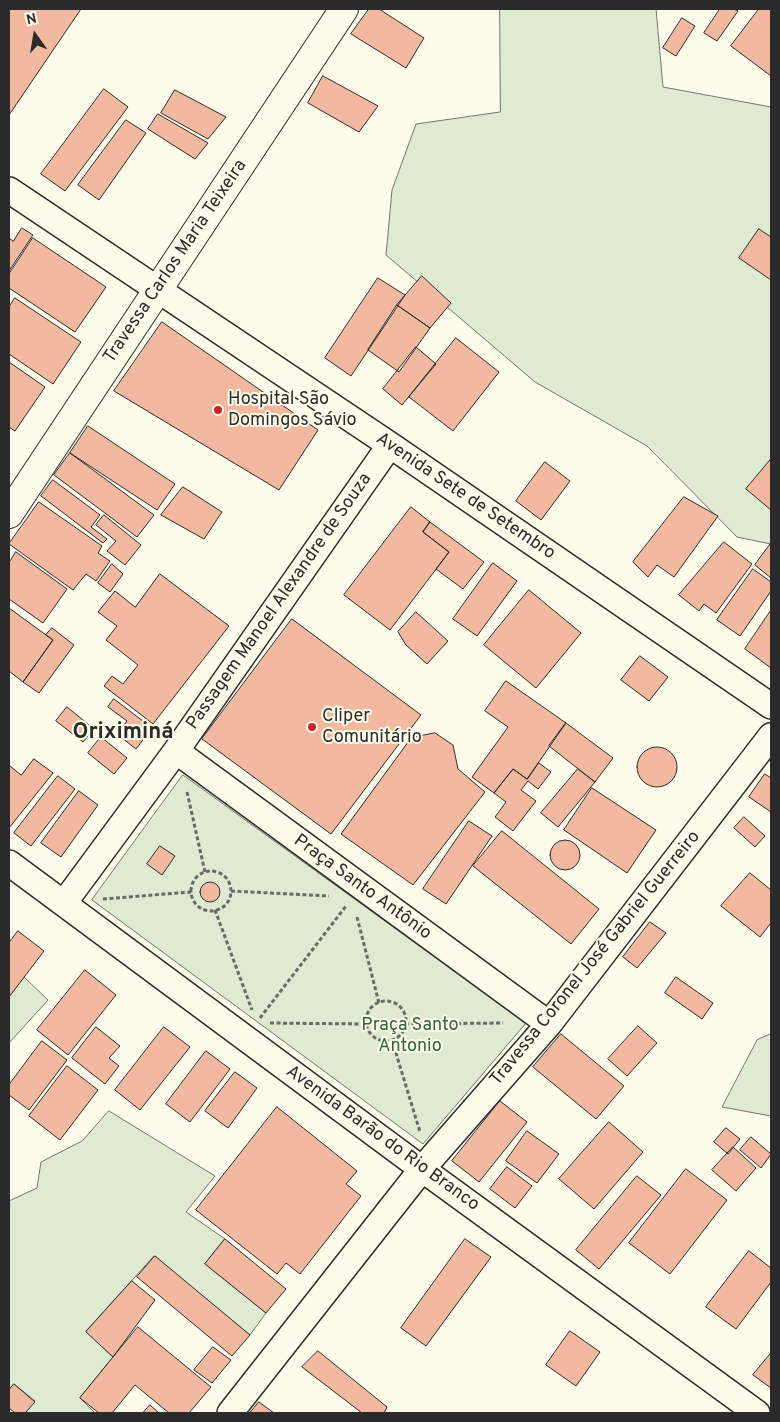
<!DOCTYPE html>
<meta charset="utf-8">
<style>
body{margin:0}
#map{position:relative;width:780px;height:1422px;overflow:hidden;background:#fdfbea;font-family:Overpass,sans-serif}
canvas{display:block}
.frame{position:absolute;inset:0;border:10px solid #2b2b2b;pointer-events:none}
.north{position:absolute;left:10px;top:10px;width:50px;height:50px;-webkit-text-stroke:4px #fdfbea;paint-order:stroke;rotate:347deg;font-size:14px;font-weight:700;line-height:20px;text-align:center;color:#2b2b2b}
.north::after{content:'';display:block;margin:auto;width:18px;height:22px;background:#2b2b2b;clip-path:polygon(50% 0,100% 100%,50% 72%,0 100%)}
</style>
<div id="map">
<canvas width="780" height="1422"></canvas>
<div class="frame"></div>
<div class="north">N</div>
</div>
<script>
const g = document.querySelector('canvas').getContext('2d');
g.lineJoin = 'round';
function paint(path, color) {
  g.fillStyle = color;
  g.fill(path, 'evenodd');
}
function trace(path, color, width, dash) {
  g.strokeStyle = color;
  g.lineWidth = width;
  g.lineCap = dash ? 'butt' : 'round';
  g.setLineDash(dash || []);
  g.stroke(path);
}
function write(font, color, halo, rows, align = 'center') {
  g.font = font + ' Overpass,sans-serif';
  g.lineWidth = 4;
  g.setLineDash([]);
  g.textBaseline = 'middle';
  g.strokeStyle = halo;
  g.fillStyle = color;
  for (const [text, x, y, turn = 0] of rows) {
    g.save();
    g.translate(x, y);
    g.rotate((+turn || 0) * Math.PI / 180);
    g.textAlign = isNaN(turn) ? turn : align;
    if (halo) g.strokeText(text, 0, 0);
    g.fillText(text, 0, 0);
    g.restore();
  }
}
const green = new Path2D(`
 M 500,9 L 656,9 L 663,87 L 771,107 L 771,544 L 737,537 L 647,446 L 535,382 L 386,255 L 392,190 L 416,124 L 500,112 Z
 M 183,775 L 526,1023 L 423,1144 L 92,900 Z
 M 24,977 L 48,1000 L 9,1043 L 9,997 Z
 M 771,1034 L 771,1116 L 722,1107 L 757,1040 Z
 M 109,1111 L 215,1176 L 186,1212 L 225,1239 L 205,1264 L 266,1313 L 250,1335 L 154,1256 L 86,1331 L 113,1357 L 80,1398 L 95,1413 L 25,1413 L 35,1401 L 14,1384 L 9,1390 L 9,1201 L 37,1188 L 41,1162 L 82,1141 Z`);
const building = new Path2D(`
 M 10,9 L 81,9 L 9,115 L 9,10 Z
 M 369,9 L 379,9 L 424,38 L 406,68 L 351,34 Z
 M 720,9 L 734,9 L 738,11 L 717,41 L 704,33 Z
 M 759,9 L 771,9 L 771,76 L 731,46 Z
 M 682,18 L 695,26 L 676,56 L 663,48 Z
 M 323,76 L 378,106 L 359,132 L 308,103 Z
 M 104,89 L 128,107 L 65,191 L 41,174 Z
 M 175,90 L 226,117 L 208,139 L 161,113 Z
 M 158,114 L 208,143 L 195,159 L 148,129 Z
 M 126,120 L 146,133 L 99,200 L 78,185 Z
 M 22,228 L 33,235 L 9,271 L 9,238 L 13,241 Z
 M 759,229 L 771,237 L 771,280 L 739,258 Z
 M 33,238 L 106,287 L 75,332 L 9,288 L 9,274 Z
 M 422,276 L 451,303 L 430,328 L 397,305 Z
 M 378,278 L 405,295 L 351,376 L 325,358 Z
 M 15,298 L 81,342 L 53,384 L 9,354 L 9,307 Z
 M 397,305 L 430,328 L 399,372 L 368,350 Z
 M 162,322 L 318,430 L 279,490 L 114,391 Z
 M 456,338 L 499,372 L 453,431 L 409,397 Z
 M 416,347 L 436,364 L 402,405 L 383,389 Z
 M 9,362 L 45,387 L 15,431 L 9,427 Z
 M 88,426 L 175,484 L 157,510 L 70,453 Z
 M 70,453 L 154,515 L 137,537 L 54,475 Z
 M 771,459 L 771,510 L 746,489 Z
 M 545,462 L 570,481 L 541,520 L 516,501 Z
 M 53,480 L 100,515 L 91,527 L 107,539 L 103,543 L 41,496 Z
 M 183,487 L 222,512 L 204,539 L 161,515 Z
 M 684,497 L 718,516 L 674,577 L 657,565 L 648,577 L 633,562 Z
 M 39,502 L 102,546 L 98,553 L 110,561 L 96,581 L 86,574 L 73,590 L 9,544 Z
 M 411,507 L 430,522 L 423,532 L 449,552 L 390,630 L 344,595 Z
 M 104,515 L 141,545 L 125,565 L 107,551 L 116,541 L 96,525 Z
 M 430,522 L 484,562 L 463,589 L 436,569 L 449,552 L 423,532 Z
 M 724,542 L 752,564 L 716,613 L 704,604 L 699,611 L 679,595 Z
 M 771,543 L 771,578 L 755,565 Z
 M 16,552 L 67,589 L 43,623 L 9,599 L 9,563 Z
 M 493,563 L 517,581 L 477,636 L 453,619 Z
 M 112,564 L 123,574 L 110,592 L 98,583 Z
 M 753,569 L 771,582 L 771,591 L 740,636 L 717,620 Z
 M 160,574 L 229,626 L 153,724 L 104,686 L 112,676 L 123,684 L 138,665 L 106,640 L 117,626 L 98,612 L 115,591 L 135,607 Z
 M 529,590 L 581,633 L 536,688 L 484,645 Z
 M 9,608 L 53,640 L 23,682 L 9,671 Z
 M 416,612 L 448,641 L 427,664 L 406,645 L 398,632 Z
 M 770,612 L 771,613 L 771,668 L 745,649 Z
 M 292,619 L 421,715 L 331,834 L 202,739 Z
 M 52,628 L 74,645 L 39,693 L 23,682 L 53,640 L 46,635 Z
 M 640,656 L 668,677 L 649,701 L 621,680 Z
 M 506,681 L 566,723 L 527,779 L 513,769 L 494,793 L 472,777 L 508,727 L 485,711 Z
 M 114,699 L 152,728 L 136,749 L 117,734 L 127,721 L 108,707 Z
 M 67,707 L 94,729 L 83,742 L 56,721 Z
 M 566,723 L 613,758 L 595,782 L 549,746 Z
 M 435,733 L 453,745 L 458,769 L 485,792 L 413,885 L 341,834 L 411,738 Z
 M 101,737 L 127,758 L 114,774 L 88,753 Z
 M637 767a20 20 0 1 1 40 0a20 20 0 1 1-40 0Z
 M 34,759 L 53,773 L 9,828 L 9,768 L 10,766 L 21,775 Z
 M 539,763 L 551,772 L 538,789 L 528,781 L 521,790 L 536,801 L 513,831 L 495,817 L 506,802 L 494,793 L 513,769 L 527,779 Z
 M 578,769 L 595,782 L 558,827 L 541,813 Z
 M 765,774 L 771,778 L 771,812 L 749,797 Z
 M 58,776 L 75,789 L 31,846 L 14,833 Z
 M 592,788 L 656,830 L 627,873 L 564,830 Z
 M 79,791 L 98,805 L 61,857 L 41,843 Z
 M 744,817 L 765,836 L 755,847 L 734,828 Z
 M 469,821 L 492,836 L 446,904 L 423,889 Z
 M 502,831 L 599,909 L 571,944 L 473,866 Z
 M550 855a15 15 0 1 1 30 0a15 15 0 1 1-30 0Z
 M 160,846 L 175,856 L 162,875 L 147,864 Z
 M 750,873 L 771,890 L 771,923 L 760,937 L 721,906 Z
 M200 892a10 10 0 1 1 20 0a10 10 0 1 1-20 0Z
 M 650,922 L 666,933 L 637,968 L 623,957 Z
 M 18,931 L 44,951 L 9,997 L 9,943 Z
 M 85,970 L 116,995 L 68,1055 L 37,1030 Z
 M 676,977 L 713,1003 L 702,1019 L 665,993 Z
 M 638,1026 L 657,1043 L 627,1076 L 608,1059 Z
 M 96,1027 L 120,1046 L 109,1058 L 119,1066 L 105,1084 L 72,1058 Z
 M 164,1027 L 190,1047 L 140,1110 L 115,1090 Z
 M 561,1034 L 624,1086 L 596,1119 L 533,1067 Z
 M 42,1041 L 67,1060 L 29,1110 L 9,1095 L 9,1085 Z
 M 206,1051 L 230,1069 L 190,1122 L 166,1104 Z
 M 67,1066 L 98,1090 L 60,1140 L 29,1116 Z
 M 235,1072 L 257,1088 L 228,1128 L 205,1111 Z
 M 500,1101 L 527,1122 L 479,1182 L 452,1161 Z
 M 277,1107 L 357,1171 L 346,1184 L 361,1196 L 300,1274 L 286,1263 L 277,1274 L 196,1210 Z
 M 609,1122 L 643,1152 L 594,1209 L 559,1179 Z
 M 726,1128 L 740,1139 L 728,1154 L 714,1142 Z
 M 527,1131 L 559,1154 L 537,1183 L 506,1161 Z
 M 751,1137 L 771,1154 L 761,1168 L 740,1150 Z
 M 733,1147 L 756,1168 L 736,1191 L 712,1170 Z
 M 507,1167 L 532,1186 L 515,1208 L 490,1189 Z
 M 686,1169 L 727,1200 L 670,1274 L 629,1243 Z
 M 637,1176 L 661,1195 L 599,1269 L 576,1250 Z
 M 225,1239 L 286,1289 L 266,1313 L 205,1264 Z
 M 465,1239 L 491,1257 L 426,1346 L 401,1328 Z
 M 749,1251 L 771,1268 L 771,1282 L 736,1329 L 706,1307 Z
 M 155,1256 L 250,1335 L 232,1356 L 137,1277 Z
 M 132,1281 L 155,1300 L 113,1357 L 86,1332 Z
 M 138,1327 L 211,1387 L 189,1413 L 169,1413 L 135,1385 L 112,1413 L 99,1413 L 80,1398 Z
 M 570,1331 L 600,1352 L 576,1386 L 546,1365 Z
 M 213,1347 L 231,1360 L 212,1383 L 194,1370 Z
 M 318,1351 L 387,1407 L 384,1413 L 362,1413 L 302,1367 Z
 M 771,1353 L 771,1388 L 753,1375 Z
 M 14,1384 L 35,1402 L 25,1413 L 15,1413 L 9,1408 L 9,1390 Z
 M 259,1402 L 274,1413 L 250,1413 Z
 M 150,1405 L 159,1413 L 143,1413 Z`);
const path = new Path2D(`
 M 187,792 L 205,872
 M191 891a20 20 0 1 1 40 0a20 20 0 1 1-40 0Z
 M 231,891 L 329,896
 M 103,899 L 191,892
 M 215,910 L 252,1010
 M 357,917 L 379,1003
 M366 1021a20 20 0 1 1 40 0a20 20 0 1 1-40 0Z
 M 260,1018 L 346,906
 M 270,1023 L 366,1024
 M 405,1024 L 503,1023
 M 392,1040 L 420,1132`);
const minor = new Path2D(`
 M 9,190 L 390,445 L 771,706
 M 176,751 L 549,1024
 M 9,863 L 422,1169 L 757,1413
 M 64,903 L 176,751 L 390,445
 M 230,1413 L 422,1169 L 549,1024 L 771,736`);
const tertiary = new Path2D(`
 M 9,514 L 344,9`);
const markers = [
 [218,410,5,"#c62828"],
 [312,727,5,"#c62828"]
];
const streetNames = [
 ["Travessa Carlos Maria Teixeira",176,262,-56],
 ["Avenida Sete de Setembro",465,497,34],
 ["Passagem Manoel Alexandre de Souza",280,602,-55],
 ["Praça Santo Antônio",362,888,36],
 ["Travessa Coronel José Gabriel Guerreiro",596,959,-51],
 ["Avenida Barão do Rio Branco",382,1139,36]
];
const poiNames = [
 ["Hospital São",228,400],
 ["Domingos Sávio",228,421],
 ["Cliper",322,717],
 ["Comunitário",322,738]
];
const parkNames = [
 ["Praça Santo",410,1026],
 ["Antonio",410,1047]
];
const districtNames = [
 ["Oriximiná",123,734]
];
paint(green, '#deebd1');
trace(green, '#74746e', 1);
paint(building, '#f2b8a0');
trace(building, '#2b2b2b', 1);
trace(minor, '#2b2b2b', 28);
trace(tertiary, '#2b2b2b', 30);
trace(path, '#6a6964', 3, [4, 2.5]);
trace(minor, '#fdfbea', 25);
trace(tertiary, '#fdfbea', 28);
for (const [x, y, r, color] of markers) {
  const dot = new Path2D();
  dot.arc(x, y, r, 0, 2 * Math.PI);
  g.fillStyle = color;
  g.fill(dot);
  trace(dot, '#fdfbea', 2);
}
write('18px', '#2b2b2b', '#fdfbea', streetNames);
write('18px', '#2b2b2b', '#fdfbea', poiNames, 'left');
write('18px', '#34623c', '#fdfbea', parkNames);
write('bold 22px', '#2b2b2b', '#fdfbea', districtNames);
</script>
